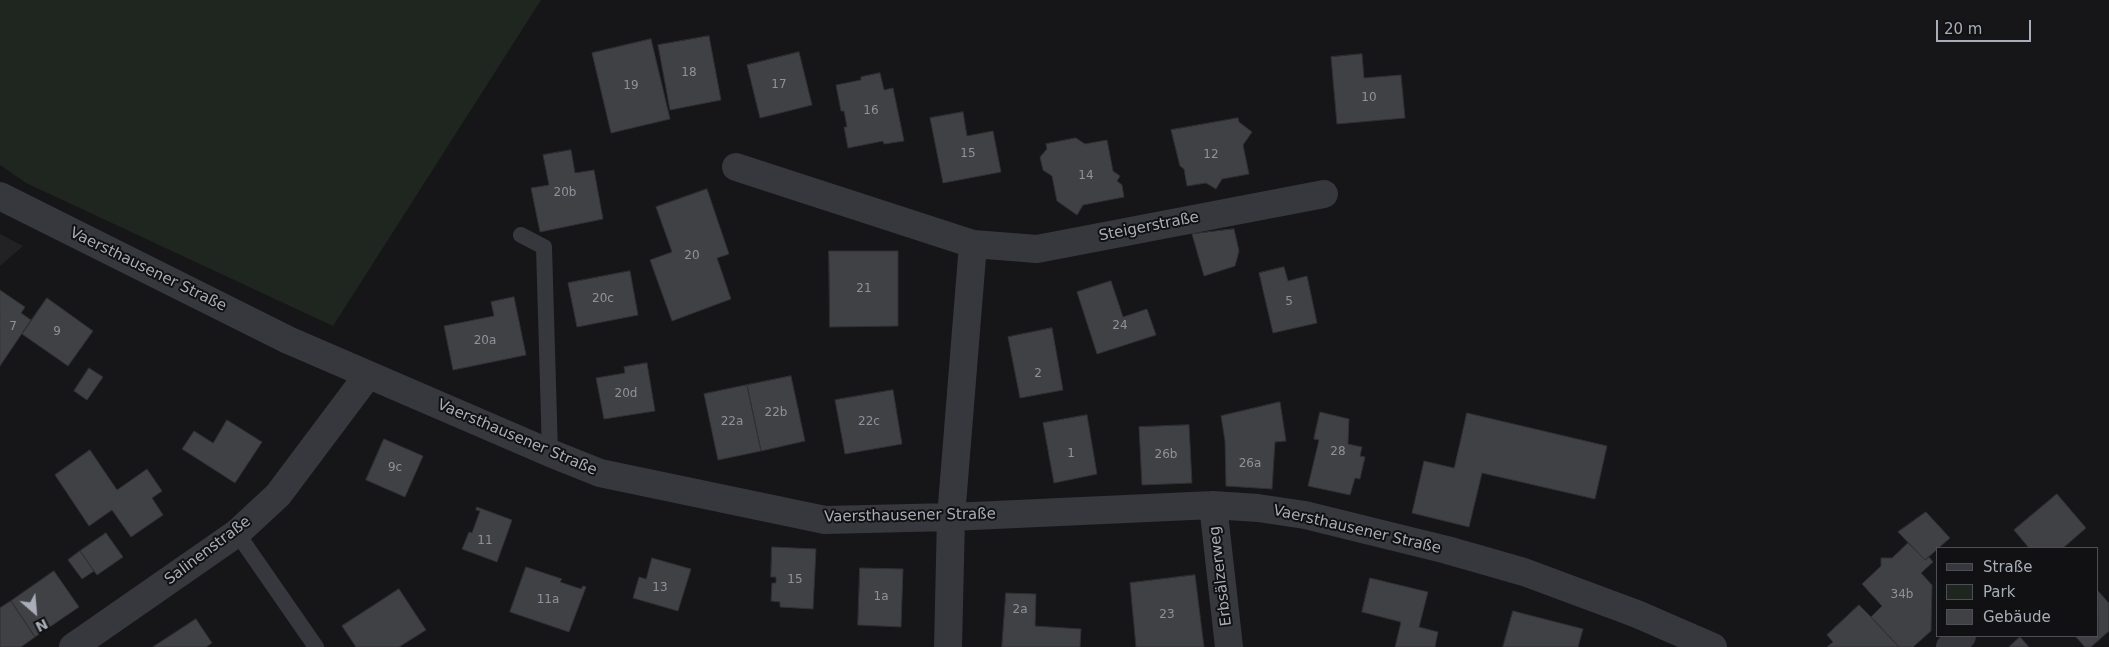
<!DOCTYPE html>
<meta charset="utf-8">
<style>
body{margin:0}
#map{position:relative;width:2109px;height:647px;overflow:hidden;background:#161618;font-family:"DejaVu Sans",sans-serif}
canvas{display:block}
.legend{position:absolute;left:1936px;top:547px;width:162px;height:90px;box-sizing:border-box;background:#111113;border:1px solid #4d4f55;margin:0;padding:6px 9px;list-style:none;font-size:15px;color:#a8adb8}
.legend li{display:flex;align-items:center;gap:10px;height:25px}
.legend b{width:25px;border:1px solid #4d4f55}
.north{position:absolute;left:10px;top:587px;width:50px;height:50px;-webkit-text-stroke:4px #111113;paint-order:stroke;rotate:153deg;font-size:14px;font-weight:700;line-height:20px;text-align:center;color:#a8adb8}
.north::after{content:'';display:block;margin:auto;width:18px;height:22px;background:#a8adb8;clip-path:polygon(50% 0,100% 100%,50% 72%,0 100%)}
.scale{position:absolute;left:1936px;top:20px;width:95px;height:22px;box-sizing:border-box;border:2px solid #a8adb8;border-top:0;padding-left:6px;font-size:15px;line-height:18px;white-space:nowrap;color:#a8adb8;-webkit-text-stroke:4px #111113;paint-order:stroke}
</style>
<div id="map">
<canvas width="2109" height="647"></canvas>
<ul class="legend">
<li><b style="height:6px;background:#37383d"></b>Straße</li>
<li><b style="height:14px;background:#1e261f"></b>Park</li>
<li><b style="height:14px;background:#404145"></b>Gebäude</li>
</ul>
<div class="north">N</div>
<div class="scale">20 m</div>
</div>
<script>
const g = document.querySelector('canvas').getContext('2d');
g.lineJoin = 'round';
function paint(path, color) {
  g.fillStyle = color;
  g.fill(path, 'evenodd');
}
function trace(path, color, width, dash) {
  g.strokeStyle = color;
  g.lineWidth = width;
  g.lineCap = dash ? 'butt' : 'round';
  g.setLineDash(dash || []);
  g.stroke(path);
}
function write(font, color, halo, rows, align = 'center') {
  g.font = font + ' "DejaVu Sans",sans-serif';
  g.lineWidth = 4;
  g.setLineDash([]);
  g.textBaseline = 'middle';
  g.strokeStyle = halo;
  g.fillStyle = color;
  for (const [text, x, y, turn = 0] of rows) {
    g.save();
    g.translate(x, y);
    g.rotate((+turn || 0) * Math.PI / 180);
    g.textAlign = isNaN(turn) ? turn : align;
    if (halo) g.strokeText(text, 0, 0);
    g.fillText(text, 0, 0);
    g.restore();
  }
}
const built = new Path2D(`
 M 0,234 L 23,246 L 0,266 Z`);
const green = new Path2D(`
 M 0,0 L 541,0 L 333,326 L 26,183 L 0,165 Z`);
const building = new Path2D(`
 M 709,36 L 721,100 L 670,110 L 658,45 Z
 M 651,39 L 670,119 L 611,133 L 592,53 Z
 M 799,52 L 812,105 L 760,118 L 747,65 Z
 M 1362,54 L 1364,78 L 1401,75 L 1405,118 L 1337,124 L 1331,57 Z
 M 880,73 L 884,90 L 893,88 L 904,141 L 884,144 L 883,141 L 848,148 L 844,127 L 847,127 L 844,111 L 841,111 L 836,85 L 861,80 L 861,77 Z
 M 963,112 L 967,136 L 993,131 L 1001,172 L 943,183 L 930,118 Z
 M 1238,118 L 1239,122 L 1252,132 L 1243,145 L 1249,174 L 1222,179 L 1216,189 L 1206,183 L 1187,186 L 1184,169 L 1180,166 L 1171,130 Z
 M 1076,138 L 1085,144 L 1107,140 L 1113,171 L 1120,176 L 1117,181 L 1122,185 L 1124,197 L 1083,205 L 1077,215 L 1057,201 L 1052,176 L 1043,170 L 1040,157 L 1047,149 L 1046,144 Z
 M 571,150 L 575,173 L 594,170 L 603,219 L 540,232 L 531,188 L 549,185 L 543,155 Z
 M 707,189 L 729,254 L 717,258 L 731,299 L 672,321 L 650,260 L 672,252 L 656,207 Z
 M 1234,229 L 1239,251 L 1235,266 L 1204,276 L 1192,234 Z
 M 829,251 L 898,251 L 898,326 L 830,327 Z
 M 1284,267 L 1288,281 L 1307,276 L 1317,323 L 1273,333 L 1259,273 Z
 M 630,271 L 638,315 L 577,327 L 568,283 Z
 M 1111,281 L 1123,317 L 1147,309 L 1156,335 L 1097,354 L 1077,292 Z
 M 0,290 L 25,307 L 21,313 L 31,320 L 0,366 Z
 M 514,297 L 526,355 L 453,370 L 444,326 L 494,316 L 491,302 Z
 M 47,298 L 93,331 L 68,366 L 22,334 Z
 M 1052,328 L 1063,390 L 1020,398 L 1008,337 Z
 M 647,363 L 655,411 L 604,419 L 596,378 L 625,373 L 624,367 Z
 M 89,368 L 103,377 L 87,400 L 74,391 Z
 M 791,376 L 805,441 L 761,451 L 747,385 Z
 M 747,385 L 761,451 L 718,460 L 704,394 Z
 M 893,390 L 902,444 L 845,454 L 835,400 Z
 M 1280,402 L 1286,441 L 1275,442 L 1272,489 L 1226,486 L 1225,441 L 1221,416 Z
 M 1320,412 L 1349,419 L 1348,444 L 1362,447 L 1360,456 L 1365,457 L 1360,479 L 1355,478 L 1350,495 L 1308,486 L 1319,440 L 1314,439 Z
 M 1467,413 L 1607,446 L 1595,499 L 1482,473 L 1469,527 L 1412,513 L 1424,461 L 1454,468 Z
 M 1087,415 L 1097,474 L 1054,483 L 1043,423 Z
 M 227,420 L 262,442 L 235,483 L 182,449 L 194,431 L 213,443 Z
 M 1189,425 L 1192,483 L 1142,485 L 1139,427 Z
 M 384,439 L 423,456 L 405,497 L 366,480 Z
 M 90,450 L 117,490 L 147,469 L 162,491 L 152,498 L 163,515 L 131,537 L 112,510 L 89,526 L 55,475 Z
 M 2057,494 L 2086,528 L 2063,548 L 2029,548 L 2014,530 Z
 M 477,507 L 512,520 L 497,562 L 462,549 L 469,532 L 472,533 L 480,511 L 476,510 Z
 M 1926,512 L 1950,538 L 1925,560 L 1898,532 Z
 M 106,533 L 123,557 L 97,575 L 80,551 Z
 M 1908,543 L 1925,560 L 1929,557 L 1933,562 L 1921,573 L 1932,585 L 1931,631 L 1913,647 L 1899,647 L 1871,617 L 1882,606 L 1862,584 L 1881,566 L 1881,558 L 1892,558 Z
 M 772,547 L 816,549 L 813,609 L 780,607 L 780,602 L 771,601 L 772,583 L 776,583 L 776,577 L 771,577 Z
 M 80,551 L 94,571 L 82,579 L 68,560 Z
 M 652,558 L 691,569 L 678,611 L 633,598 L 639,577 L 646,579 Z
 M 526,567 L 562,579 L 560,582 L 581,589 L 583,586 L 586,587 L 569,632 L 510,612 Z
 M 860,568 L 903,569 L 901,627 L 858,625 Z
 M 54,571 L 79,607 L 35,637 L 11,601 Z
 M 1195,575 L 1204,647 L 1136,647 L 1130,583 Z
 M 1370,578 L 1428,592 L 1419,627 L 1438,632 L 1435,647 L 1395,647 L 1401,622 L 1362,612 Z
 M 399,589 L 426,630 L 399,647 L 356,647 L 342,626 Z
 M 2098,591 L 2109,603 L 2109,631 L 2091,647 L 2085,647 L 2075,636 L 2098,636 Z
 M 1006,593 L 1036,594 L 1035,626 L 1081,629 L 1080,647 L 1002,647 Z
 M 11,601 L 35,637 L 21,647 L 0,647 L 0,608 Z
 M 1859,605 L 1871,617 L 1899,647 L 1827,647 L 1833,642 L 1827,635 Z
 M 1513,611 L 1583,629 L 1578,647 L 1503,647 Z
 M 196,619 L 212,643 L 206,647 L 153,647 Z
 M 2020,637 L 2029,647 L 2009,647 Z`);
const lane = new Path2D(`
 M 521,235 L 544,247 L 550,453
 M 237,533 L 316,647`);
const street = new Path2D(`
 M 736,167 L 973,244 L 951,517 L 948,647
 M 0,196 L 288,340 L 550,453 L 600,473 L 825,520 L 951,517 L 1213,505 L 1258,508 L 1305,515 L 1447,550 L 1524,572 L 1637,614 L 1713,647
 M 973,244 L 1037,249 L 1324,194
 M 1213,505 L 1229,647
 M 73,647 L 237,533 L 278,495 L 368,375
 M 1950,647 L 1962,636`);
const numberNames = [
 ["18",689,73],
 ["17",779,85],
 ["19",631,86],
 ["10",1369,98],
 ["16",871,111],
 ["15",968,154],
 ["12",1211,155],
 ["14",1086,176],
 ["20b",565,193],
 ["20",692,256],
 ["21",864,289],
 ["20c",603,299],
 ["5",1289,302],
 ["24",1120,326],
 ["7",13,327],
 ["9",57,332],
 ["20a",485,341],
 ["2",1038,374],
 ["20d",626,394],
 ["22b",776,413],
 ["22a",732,422],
 ["22c",869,422],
 ["28",1338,452],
 ["1",1071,454],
 ["26b",1166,455],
 ["26a",1250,464],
 ["9c",395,468],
 ["11",485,541],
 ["15",795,580],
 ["13",660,588],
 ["34b",1902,595],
 ["1a",881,597],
 ["11a",548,600],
 ["2a",1020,610],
 ["23",1167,615]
];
const streetNames = [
 ["Steigerstraße",1149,227,-11],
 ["Vaersthausener Straße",148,270,26],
 ["Vaersthausener Straße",517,438,23],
 ["Vaersthausener Straße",910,516,-1],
 ["Vaersthausener Straße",1357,530,13],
 ["Salinenstraße",208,551,-37],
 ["Erbsälzerweg",1221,576,-97]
];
paint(built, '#222225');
paint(green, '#1e261f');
paint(building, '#404145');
trace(building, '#303034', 1);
trace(lane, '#37383d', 16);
trace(street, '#37383d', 28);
write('12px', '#8e929b', null, numberNames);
write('15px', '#a8adb8', '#111113', streetNames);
</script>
